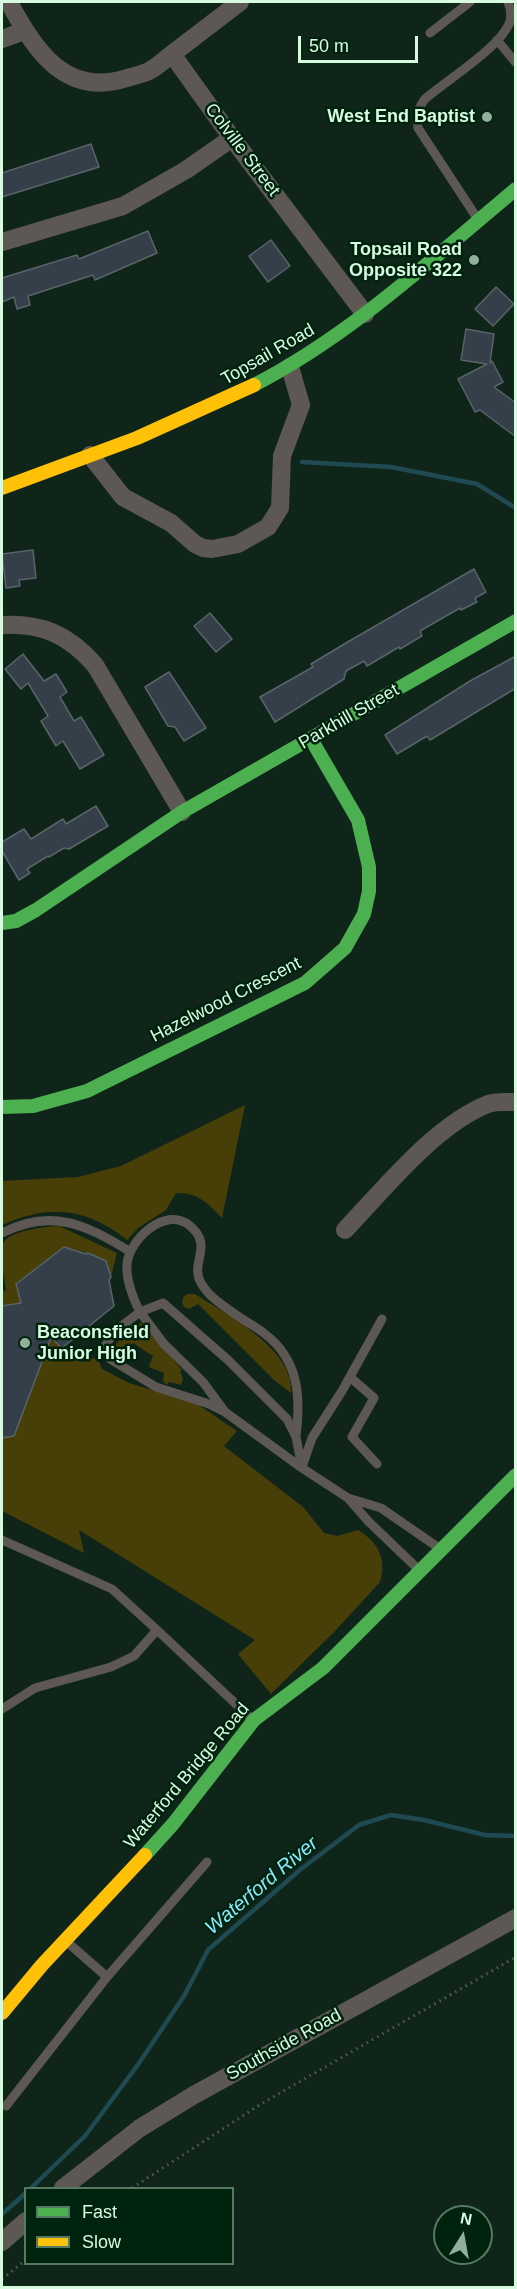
<!DOCTYPE html>
<style>
body{margin:0}
#map{position:relative;width:517px;height:2289px;overflow:hidden;background:#102519;font-family:Helvetica,sans-serif}
canvas{display:block}
.frame{position:absolute;inset:0;border:3px solid #d8fae1;pointer-events:none}
.legend{position:absolute;left:24px;top:2187px;width:210px;height:78px;box-sizing:border-box;background:#00230e;border:2px solid #567962;margin:0;padding:8px 10px;list-style:none;font-size:18px;color:#d8fae1}
.legend li{display:flex;align-items:center;gap:12px;height:30px}
.legend b{width:30px;border:2px solid #567962}
.north{position:absolute;left:433px;top:2205px;width:60px;height:60px;box-sizing:border-box;background:#00230e;border:2px solid #567962;border-radius:50%;rotate:11deg;font-size:16px;font-weight:700;line-height:24px;text-align:center;color:#d8fae1}
.north::after{content:'';display:block;margin:auto;width:21px;height:27px;background:#92af9b;clip-path:polygon(50% 0,100% 100%,50% 72%,0 100%)}
.scale{position:absolute;left:298px;top:36px;width:120px;height:27px;box-sizing:border-box;border:3px solid #d8fae1;border-top:0;padding-left:8px;font-size:18px;line-height:21px;white-space:nowrap;color:#d8fae1;-webkit-text-stroke:4px #00230e;paint-order:stroke}
</style>
<div id="map">
<canvas width="517" height="2289"></canvas>
<div class="frame"></div>
<ul class="legend">
<li><b style="height:8px;background:#4caf50"></b>Fast</li>
<li><b style="height:8px;background:#ffc107"></b>Slow</li>
</ul>
<div class="north">N</div>
<div class="scale">50 m</div>
</div>
<script>
const g = document.querySelector('canvas').getContext('2d');
g.lineJoin = 'round';
function paint(path, color) {
  g.fillStyle = color;
  g.fill(path, 'evenodd');
}
function trace(path, color, width, dash) {
  g.strokeStyle = color;
  g.lineWidth = width;
  g.lineCap = dash ? 'butt' : 'round';
  g.setLineDash(dash || []);
  g.stroke(path);
}
function write(font, color, halo, rows, align = 'center') {
  g.font = font + ' Helvetica,sans-serif';
  g.lineWidth = 5;
  g.setLineDash([]);
  g.textBaseline = 'middle';
  g.strokeStyle = halo;
  g.fillStyle = color;
  for (const [text, x, y, turn = 0] of rows) {
    g.save();
    g.translate(x, y);
    g.rotate((+turn || 0) * Math.PI / 180);
    g.textAlign = isNaN(turn) ? turn : align;
    if (halo) g.strokeText(text, 0, 0);
    g.fillText(text, 0, 0);
    g.restore();
  }
}
const green = new Path2D(`
 M 245,1105 L 222,1218 C 209,1204 197,1192 176,1193 L 166,1210 L 138,1228 L 127,1240 C 87,1207 48,1204 2,1225 L 2,1181 L 78,1177 L 121,1166 Z
 M 59,1226 L 117,1253 L 111,1277 L 106,1261 L 88,1253 L 64,1247 L 17,1283 L 21,1303 L 2,1306 L 2,1291 L 6,1290 C 4,1277 0,1259 2,1246 C 6,1230 45,1227 59,1226 Z
 M 188,1294 L 195,1294 C 227,1315 295,1349 291,1393 L 274,1380 L 198,1304 L 189,1309 L 184,1307 L 182,1302 L 184,1296 Z
 M 141,1323 L 145,1326 L 182,1370 L 180,1371 L 183,1379 L 181,1385 L 169,1382 L 167,1385 L 163,1381 L 164,1373 L 149,1367 L 153,1356 L 133,1343 L 123,1356 L 118,1353 L 115,1346 L 129,1326 Z
 M 51,1338 L 62,1348 L 65,1355 L 69,1358 L 72,1356 L 83,1362 L 94,1358 L 99,1362 L 102,1369 L 129,1383 L 197,1404 L 237,1431 L 224,1446 L 303,1507 L 324,1533 L 337,1536 L 358,1530 C 378,1542 387,1559 380,1582 L 336,1630 L 271,1694 L 238,1654 L 255,1640 L 79,1530 L 84,1553 L 2,1511 L 2,1438 L 14,1436 Z`);
const stream = new Path2D(`
 M 302,462 L 391,467 L 477,484 L 516,508
 M 31,2188 L 85,2136 L 137,2066 L 184,1996 L 208,1950 L 301,1869 L 359,1825 L 391,1815 L 424,1820 L 485,1835 L 516,1836
 M 2,2214 L 26,2193`);
const building = new Path2D(`
 M 91,144 L 99,167 L 2,197 L 2,173 Z
 M 148,231 L 157,253 L 95,280 L 93,275 L 28,296 L 30,305 L 17,309 L 14,297 L 2,302 L 2,278 L 77,255 L 79,259 Z
 M 271,240 L 290,266 L 268,282 L 249,256 Z
 M 496,287 L 514,304 L 493,326 L 475,309 Z
 M 466,329 L 494,334 L 490,363 L 492,361 L 503,382 L 494,387 L 516,403 L 516,437 L 480,410 L 475,412 L 458,379 L 487,364 L 461,360 Z
 M 33,550 L 36,578 L 19,580 L 20,586 L 6,588 L 2,554 Z
 M 474,569 L 486,592 L 475,598 L 477,602 L 461,610 L 460,608 L 420,631 L 422,636 L 400,649 L 399,647 L 367,666 L 364,661 L 346,671 L 344,679 L 275,722 L 260,697 L 313,667 L 311,664 L 346,643 Z
 M 210,613 L 232,639 L 216,652 L 194,626 Z
 M 23,654 L 44,681 L 56,674 L 67,692 L 60,697 L 74,721 L 81,717 L 104,755 L 80,769 L 63,741 L 56,746 L 41,721 L 48,716 L 28,683 L 21,689 L 5,669 Z
 M 516,656 L 516,688 L 430,740 L 427,736 L 397,754 L 385,735 L 470,681 Z
 M 169,672 L 206,728 L 184,741 L 175,727 L 168,726 L 145,687 Z
 M 96,806 L 108,826 L 69,849 L 64,848 L 49,857 L 48,856 L 27,869 L 30,873 L 19,880 L 2,851 L 2,842 L 24,829 L 31,839 L 63,819 L 66,824 Z
 M 64,1247 L 86,1254 L 88,1253 L 106,1261 L 111,1277 L 109,1280 L 114,1306 L 62,1348 L 51,1338 L 14,1436 L 2,1438 L 2,1306 L 21,1303 L 16,1284 Z`);
const path = new Path2D(`
 M 132,2188 L 261,2104 L 516,1957
 M 2,2279 L 26,2260`);
const lane = new Path2D(`
 M 430,33 L 470,2
 M 497,40 L 516,63
 M 477,218 L 418,128 C 416,116 418,108 425,99 C 447,80 498,49 509,24 C 512,16 511,9 508,2
 M 2,1233 C 51,1208 85,1224 129,1251
 M 350,1377 L 374,1398 L 352,1437 L 377,1464
 M 223,1411 L 209,1404 L 156,1387 L 110,1359 L 105,1346 L 116,1330 L 140,1312 C 133,1298 126,1280 127,1264 C 129,1240 165,1206 189,1225 C 215,1246 189,1262 201,1283 C 209,1297 222,1305 235,1314 C 244,1321 256,1326 265,1334 C 299,1360 301,1397 296,1437
 M 302,1467 L 312,1438 L 342,1391 L 382,1319
 M 302,1468 L 296,1437 L 287,1419 L 228,1360 L 163,1303 L 140,1312 L 164,1344 L 203,1382 L 225,1412 L 302,1468 L 348,1498 L 381,1508 L 439,1548
 M 348,1498 L 369,1522 L 418,1569
 M 2,1540 L 112,1589 L 157,1630
 M 2,1709 L 35,1688 L 111,1667 L 134,1656 L 157,1630 L 253,1720
 M 66,1941 L 107,1977
 M 6,2106 L 107,1977 L 207,1862`);
const street = new Path2D(`
 M 9,2 C 34,50 66,98 127,78 C 134,76 143,74 149,71 C 157,67 164,60 172,54
 M 240,2 L 172,54 L 232,138 L 365,314
 M 2,39 L 24,31
 M 2,242 L 123,206 L 186,170 L 232,138
 M 90,455 L 123,497 L 171,523 L 195,544 L 203,548 L 212,549 L 238,544 L 268,527 L 280,508 L 282,456 L 301,405 L 290,367
 M 2,625 C 41,623 68,634 95,665 L 182,812
 M 345,1230 C 384,1189 435,1125 488,1104 C 496,1101 507,1102 516,1102
 M 63,2188 L 140,2128 L 194,2095 L 516,1918
 M 2,2242 L 26,2221`);
const fast = new Path2D(`
 M 254,385 C 351,335 433,258 516,189
 M 2,923 L 16,921 L 36,910 L 182,812 L 516,621
 M 2,1107 L 33,1106 L 87,1091 L 305,983 L 345,948 L 364,914 L 369,891 L 369,867 L 358,820 L 311,739
 M 145,1855 L 173,1824 L 254,1720 L 323,1668 L 516,1475`);
const slow = new Path2D(`
 M 2,488 L 137,438 L 254,385
 M 2,2013 L 42,1965 L 145,1855`);
const markers = [
 [487,117,6,"#92af9b"],
 [474,260,6,"#92af9b"],
 [25,1343,6,"#92af9b"]
];
const poiNames = [
 ["West End Baptist",475,117],
 ["Topsail Road",462,250],
 ["Opposite 322",462,271],
 ["Beaconsfield",37,1333,"left"],
 ["Junior High",37,1354,"left"]
];
const streetNames = [
 ["Colville Street",242,150,53],
 ["Topsail Road",268,355,-30],
 ["Parkhill Street",349,717,-30],
 ["Hazelwood Crescent",226,1000,-27],
 ["Waterford Bridge Road",187,1776,-50],
 ["Southside Road",284,2045,-29]
];
const waterNames = [
 ["Waterford River",262,1886,-40]
];
paint(green, '#483e08');
trace(stream, '#1f4a52', 4.5);
paint(building, '#343f49');
trace(building, '#58646a', 1.5);
trace(path, '#575a54', 3, [1.5, 4.5]);
trace(lane, '#5e5854', 9);
trace(street, '#5e5854', 18);
trace(fast, '#4caf50', 14);
trace(slow, '#ffc107', 14);
for (const [x, y, r, color] of markers) {
  const dot = new Path2D();
  dot.arc(x, y, r, 0, 2 * Math.PI);
  g.fillStyle = color;
  g.fill(dot);
  trace(dot, '#00230e', 2);
}
write('bold 18px', '#d8fae1', '#00230e', poiNames, 'right');
write('18px', '#d8fae1', '#00230e', streetNames);
write('italic 20px', '#88e8fe', '#00230e', waterNames);
</script>
